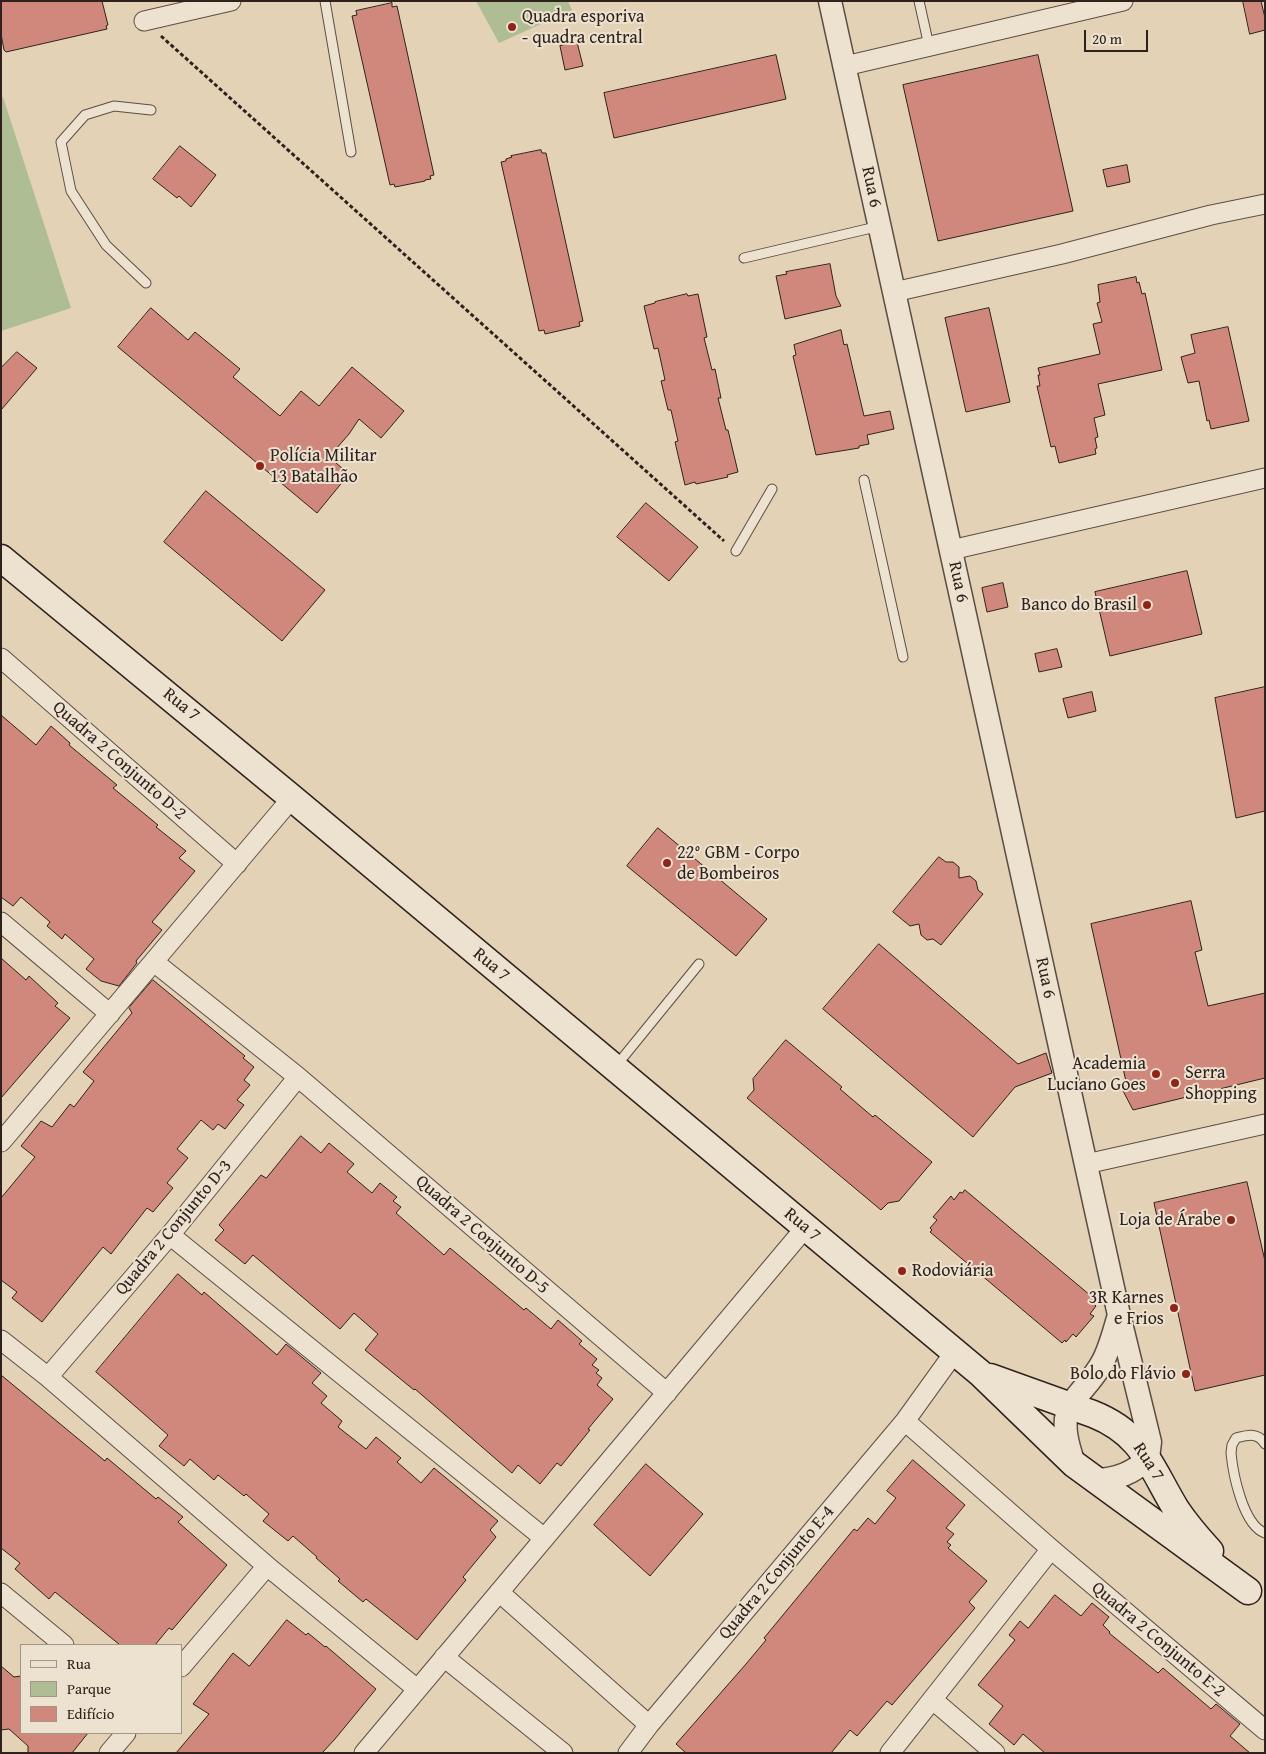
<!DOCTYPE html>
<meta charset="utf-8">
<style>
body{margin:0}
#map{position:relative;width:1266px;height:1754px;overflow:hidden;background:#e4d2b7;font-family:"Gentium Book Plus",serif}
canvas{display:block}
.frame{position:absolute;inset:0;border:2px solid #2f221d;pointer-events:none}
.legend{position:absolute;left:20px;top:1644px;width:162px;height:90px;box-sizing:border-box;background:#ede2d0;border:1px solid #a19588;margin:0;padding:6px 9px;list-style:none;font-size:15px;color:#2f221d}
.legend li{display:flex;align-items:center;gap:10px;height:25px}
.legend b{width:25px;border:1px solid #a19588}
.scale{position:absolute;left:1084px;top:30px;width:64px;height:22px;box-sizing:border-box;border:2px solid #2f221d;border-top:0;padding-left:6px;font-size:15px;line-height:18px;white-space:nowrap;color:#2f221d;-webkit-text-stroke:4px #ede2d0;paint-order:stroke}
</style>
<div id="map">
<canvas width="1266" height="1754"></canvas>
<div class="frame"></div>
<ul class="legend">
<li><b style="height:6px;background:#ede2d0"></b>Rua</li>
<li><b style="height:14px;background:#aebd93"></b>Parque</li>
<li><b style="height:14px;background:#d0887d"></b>Edifício</li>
</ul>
<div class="scale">20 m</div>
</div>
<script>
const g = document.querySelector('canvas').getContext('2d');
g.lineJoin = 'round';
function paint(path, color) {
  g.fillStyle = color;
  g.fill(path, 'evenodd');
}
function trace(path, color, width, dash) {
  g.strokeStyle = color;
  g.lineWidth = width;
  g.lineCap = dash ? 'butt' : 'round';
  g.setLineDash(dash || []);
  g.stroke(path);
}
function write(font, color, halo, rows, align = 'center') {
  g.font = font + ' "Gentium Book Plus",serif';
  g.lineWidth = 4;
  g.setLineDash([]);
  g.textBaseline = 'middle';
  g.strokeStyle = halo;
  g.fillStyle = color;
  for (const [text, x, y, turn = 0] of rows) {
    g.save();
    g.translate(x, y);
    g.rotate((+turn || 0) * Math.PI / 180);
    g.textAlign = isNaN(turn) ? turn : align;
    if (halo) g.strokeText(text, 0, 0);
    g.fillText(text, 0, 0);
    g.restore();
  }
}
const green = new Path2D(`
 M 476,1 L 568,1 L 572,10 L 499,43 Z
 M 1,97 L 3,97 L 71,308 L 1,331 Z`);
const building = new Path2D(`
 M 1,1 L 102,1 L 108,25 L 106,26 L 107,29 L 6,52 L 4,50 L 1,34 Z
 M 1243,1 L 1261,1 L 1265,18 L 1265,30 L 1250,34 Z
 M 392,3 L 392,7 L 397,6 L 434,175 L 430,176 L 431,179 L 425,180 L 425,181 L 395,187 L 394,184 L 390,185 L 352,16 L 357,15 L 356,11 Z
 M 577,42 L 583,66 L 565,70 L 560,46 Z
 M 776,55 L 786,99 L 614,138 L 604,93 Z
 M 1038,55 L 1073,211 L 938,241 L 903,85 Z
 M 180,146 L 216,175 L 191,207 L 179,196 L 177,198 L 153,179 Z
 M 541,150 L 542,153 L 546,153 L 583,321 L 579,322 L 580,326 L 545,334 L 544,330 L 539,331 L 501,162 L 506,161 L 506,159 L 512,157 L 511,156 Z
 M 1127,165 L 1130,182 L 1107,187 L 1103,170 Z
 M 830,264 L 836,296 L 841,306 L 785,319 L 776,276 L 787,274 L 786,272 Z
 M 1136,277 L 1137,283 L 1139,282 L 1142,294 L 1145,293 L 1162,370 L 1098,384 L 1105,415 L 1094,418 L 1098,437 L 1095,438 L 1097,448 L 1095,449 L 1096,454 L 1059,463 L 1055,446 L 1051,447 L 1037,386 L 1040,386 L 1038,375 L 1040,375 L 1038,368 L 1100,354 L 1093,324 L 1102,322 L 1097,303 L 1100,302 L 1098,285 Z
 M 687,294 L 688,296 L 698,294 L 707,337 L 704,338 L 712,370 L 715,369 L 721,398 L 718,398 L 726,430 L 728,430 L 738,472 L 727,475 L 728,477 L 696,484 L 695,482 L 685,485 L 675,442 L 678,441 L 671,410 L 668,410 L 661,381 L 665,380 L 658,348 L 654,349 L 644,306 L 655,303 L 655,302 Z
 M 151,308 L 188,340 L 195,332 L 240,369 L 233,377 L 280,416 L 301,391 L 319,406 L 352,367 L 404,411 L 381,438 L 359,419 L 349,434 L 329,457 L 349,474 L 317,513 L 118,347 Z
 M 989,308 L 1010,402 L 966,412 L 945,318 Z
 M 1228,327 L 1249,421 L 1211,429 L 1209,420 L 1207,421 L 1199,381 L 1188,383 L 1181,357 L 1195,353 L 1191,335 Z
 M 841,330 L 844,345 L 847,344 L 864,416 L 890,411 L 894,429 L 867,435 L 869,444 L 859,446 L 859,448 L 816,455 L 793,356 L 796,355 L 794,345 Z
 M 17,352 L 37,368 L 1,410 L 1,368 Z
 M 206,491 L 325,590 L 282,641 L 164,542 Z
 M 646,503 L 698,547 L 669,581 L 617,537 Z
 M 1187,571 L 1202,634 L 1110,656 L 1095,592 Z
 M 1003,583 L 1008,607 L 987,612 L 982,588 Z
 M 1057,649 L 1062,667 L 1039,672 L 1035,654 Z
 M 1265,687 L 1265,811 L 1236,818 L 1215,698 Z
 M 1092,692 L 1096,711 L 1068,718 L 1063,699 Z
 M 1,715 L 36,745 L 51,726 L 70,743 L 69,745 L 117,785 L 113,788 L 158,825 L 156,827 L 186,851 L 179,858 L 195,871 L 152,922 L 162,930 L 136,961 L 137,963 L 119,986 L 101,981 L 86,969 L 94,959 L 65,934 L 62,939 L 47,926 L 50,922 L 21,897 L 13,906 L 1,897 Z
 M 658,828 L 767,919 L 736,956 L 627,866 Z
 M 939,857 L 946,862 L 953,862 L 959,867 L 959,878 L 970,876 L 976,881 L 978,890 L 983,894 L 941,945 L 933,939 L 927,940 L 921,935 L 919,924 L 910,926 L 893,912 Z
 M 1191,901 L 1202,950 L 1195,952 L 1208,1006 L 1265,993 L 1265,1078 L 1133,1110 L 1121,1087 L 1127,1086 L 1091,924 Z
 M 879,944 L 1018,1064 L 1046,1053 L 1052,1073 L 1015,1087 L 973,1137 L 823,1009 Z
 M 1,958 L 26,980 L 29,976 L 43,989 L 58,1003 L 55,1006 L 70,1018 L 1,1098 Z
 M 153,980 L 245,1056 L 243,1058 L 254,1067 L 244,1080 L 250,1085 L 237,1100 L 244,1105 L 225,1129 L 218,1124 L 213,1130 L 201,1120 L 177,1149 L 188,1158 L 167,1183 L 173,1188 L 153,1212 L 147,1208 L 111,1254 L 103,1247 L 42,1322 L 12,1298 L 17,1292 L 1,1280 L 1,1198 L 35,1157 L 21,1146 L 41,1121 L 52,1127 L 70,1104 L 74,1107 L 94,1081 L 83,1072 L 132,1013 L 129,1008 Z
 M 786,1040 L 842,1087 L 840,1089 L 873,1117 L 875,1115 L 932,1162 L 899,1201 L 888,1203 L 881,1210 L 747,1098 L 754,1090 L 753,1079 Z
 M 301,1136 L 321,1153 L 329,1143 L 354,1164 L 347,1172 L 372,1193 L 380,1183 L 397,1197 L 393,1201 L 401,1207 L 396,1213 L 444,1255 L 450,1248 L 524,1310 L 526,1308 L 551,1329 L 558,1320 L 582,1341 L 579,1344 L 597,1359 L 592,1365 L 599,1370 L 596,1373 L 602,1378 L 597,1385 L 613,1399 L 588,1429 L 590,1430 L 561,1466 L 557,1463 L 540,1484 L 518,1465 L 512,1473 L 415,1389 L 414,1390 L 365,1350 L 378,1334 L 354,1313 L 340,1329 L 253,1255 L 245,1264 L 215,1240 L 224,1230 L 219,1225 L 261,1175 L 266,1178 Z
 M 1247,1182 L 1265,1261 L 1265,1375 L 1195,1391 L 1154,1203 Z
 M 965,1190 L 1097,1301 L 1094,1304 L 1096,1306 L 1090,1314 L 1094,1316 L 1076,1337 L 1073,1334 L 1066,1342 L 1065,1340 L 1062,1343 L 930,1232 L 932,1230 L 930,1228 L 937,1220 L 933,1217 L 951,1196 L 954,1200 L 960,1192 L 962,1193 Z
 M 178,1274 L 202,1295 L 204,1292 L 277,1355 L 286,1344 L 321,1373 L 312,1383 L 327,1396 L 321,1403 L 342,1421 L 338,1427 L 366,1449 L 376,1437 L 401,1458 L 397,1462 L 421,1483 L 434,1468 L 498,1521 L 490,1530 L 496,1537 L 463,1577 L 466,1580 L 417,1640 L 366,1599 L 363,1602 L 338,1581 L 340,1579 L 316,1558 L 317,1557 L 293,1536 L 288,1541 L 263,1521 L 269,1514 L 246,1494 L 244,1496 L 218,1475 L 214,1480 L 190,1459 L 184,1466 L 159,1446 L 168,1435 L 96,1372 Z
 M 1,1375 L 105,1461 L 107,1458 L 156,1499 L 158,1497 L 183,1517 L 178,1522 L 227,1565 L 172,1630 L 169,1628 L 155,1645 L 120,1645 L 55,1592 L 49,1599 L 15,1569 L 20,1563 L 1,1548 Z
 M 913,1460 L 965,1505 L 946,1528 L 954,1534 L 947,1542 L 951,1545 L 948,1548 L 987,1581 L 969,1602 L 975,1608 L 892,1705 L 887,1701 L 857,1736 L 850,1730 L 831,1753 L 686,1753 L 676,1744 L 746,1664 L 766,1640 L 764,1638 L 854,1529 L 857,1531 L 868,1518 L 875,1524 L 896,1498 L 887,1491 Z
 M 646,1464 L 703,1514 L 650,1576 L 594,1525 Z
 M 1055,1595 L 1081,1616 L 1092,1603 L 1109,1617 L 1103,1625 L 1110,1632 L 1109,1633 L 1158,1673 L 1163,1668 L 1211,1709 L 1216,1704 L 1240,1724 L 1230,1736 L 1250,1753 L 1045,1753 L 1023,1734 L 1014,1745 L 989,1724 L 1003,1706 L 978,1685 L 1015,1640 L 1009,1635 L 1020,1621 L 1028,1628 Z
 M 287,1620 L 306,1635 L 308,1633 L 325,1647 L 326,1646 L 376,1689 L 335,1739 L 322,1753 L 176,1753 L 209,1714 L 193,1704 L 233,1653 L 249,1666 Z
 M 1,1666 L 14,1677 L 21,1676 L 21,1733 L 88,1733 L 72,1753 L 28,1753 L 28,1746 L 9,1729 L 1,1730 Z`);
const path = new Path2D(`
 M 161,36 L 724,541`);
const service = new Path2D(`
 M 325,1 L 351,152
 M 919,1 L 929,46
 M 744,258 L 880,226
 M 146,283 L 106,245 L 71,191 L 61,142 L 85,115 L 114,106 L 151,110
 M 864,480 L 903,657
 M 736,551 L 772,489
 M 616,1066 L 699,964
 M 1265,1444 C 1258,1432 1248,1435 1236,1438 L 1232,1445 L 1231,1453 C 1233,1474 1243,1525 1265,1533`);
const minor = new Path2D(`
 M 144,21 L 231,1
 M 845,66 L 1123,1
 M 894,292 L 1062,254 L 1211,215 L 1265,204
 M 951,550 L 1265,478
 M 1,658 L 237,864
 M 1,922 L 110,1014
 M 154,962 L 298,1077 L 667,1393
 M 1,1142 L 292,798
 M 1086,1164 L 1265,1124
 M 170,1235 L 544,1538
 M 1,1340 L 48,1377 L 267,1566 L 417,1689
 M 48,1377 L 170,1235 L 298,1077
 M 905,1421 L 1051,1549 L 1265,1730
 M 499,1592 L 649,1725
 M 1,1593 L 64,1645
 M 444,1657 L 563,1753
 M 181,1667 L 267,1566
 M 933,1700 L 995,1753
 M 109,1753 L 126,1733
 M 364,1753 L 805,1228
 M 628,1753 L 649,1725 L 905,1421 L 954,1353
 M 890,1753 L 1051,1549`);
const tertiary = new Path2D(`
 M 830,1 L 1119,1315 L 1150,1442 L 1148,1458 C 1133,1474 1115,1480 1094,1480
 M 1074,1464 C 1068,1446 1060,1422 1071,1404 C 1081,1390 1094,1378 1102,1363 C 1110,1349 1114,1331 1119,1315`);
const secondary = new Path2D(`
 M 1,558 L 292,798 L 980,1373 L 1074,1464 L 1248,1591
 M 990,1377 L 1093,1414 C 1143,1434 1150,1466 1176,1509 C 1186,1524 1198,1538 1210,1551`);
const markers = [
 [512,27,5,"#8f2418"],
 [260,466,5,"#8f2418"],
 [1147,605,5,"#8f2418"],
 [667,863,5,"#8f2418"],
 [1156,1074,5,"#8f2418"],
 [1175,1083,5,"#8f2418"],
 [1231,1220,5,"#8f2418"],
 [902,1271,5,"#8f2418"],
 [1174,1308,5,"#8f2418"],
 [1186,1374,5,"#8f2418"]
];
const poiNames = [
 ["Quadra esporiva",522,17],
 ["- quadra central",522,38],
 ["Polícia Militar",270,456],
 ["13 Batalhão",270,477],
 ["Banco do Brasil",1137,605,"right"],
 ["22° GBM - Corpo",677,853],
 ["de Bombeiros",677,874],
 ["Academia",1146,1064,"right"],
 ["Luciano Goes",1146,1085,"right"],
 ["Serra",1185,1073],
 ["Shopping",1185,1094],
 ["Loja de Árabe",1221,1220,"right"],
 ["Rodoviária",912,1271],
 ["3R Karnes",1164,1298,"right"],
 ["e Frios",1164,1319,"right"],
 ["Bolo do Flávio",1176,1374,"right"]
];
const streetNames = [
 ["Rua 6",871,187,78],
 ["Rua 6",958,582,78],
 ["Rua 7",181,705,39],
 ["Quadra 2 Conjunto D-2",119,761,41],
 ["Rua 7",491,965,40],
 ["Rua 6",1045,978,78],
 ["Rua 7",802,1225,40],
 ["Quadra 2 Conjunto D-3",174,1228,-50],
 ["Quadra 2 Conjunto D-5",482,1235,41],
 ["Rua 7",1148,1462,57],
 ["Quadra 2 Conjunto E-4",777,1573,-50],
 ["Quadra 2 Conjunto E-2",1158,1640,40]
];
paint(green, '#aebd93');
paint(building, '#d0887d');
trace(building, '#2f221d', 1);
trace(service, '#5c4e44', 11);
trace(minor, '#5c4e44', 21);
trace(tertiary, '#5c4e44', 25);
trace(secondary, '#2f221d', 29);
trace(path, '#2f221d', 3, [4, 2.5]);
trace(service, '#ede2d0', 9);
trace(minor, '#ede2d0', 19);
trace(tertiary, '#ede2d0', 22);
trace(secondary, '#ede2d0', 26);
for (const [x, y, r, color] of markers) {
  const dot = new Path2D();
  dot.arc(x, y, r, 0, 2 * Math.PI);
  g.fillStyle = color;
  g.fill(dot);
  trace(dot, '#ede2d0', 2);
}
write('18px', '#2f221d', '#ede2d0', poiNames, 'left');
write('18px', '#2f221d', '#ede2d0', streetNames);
</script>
